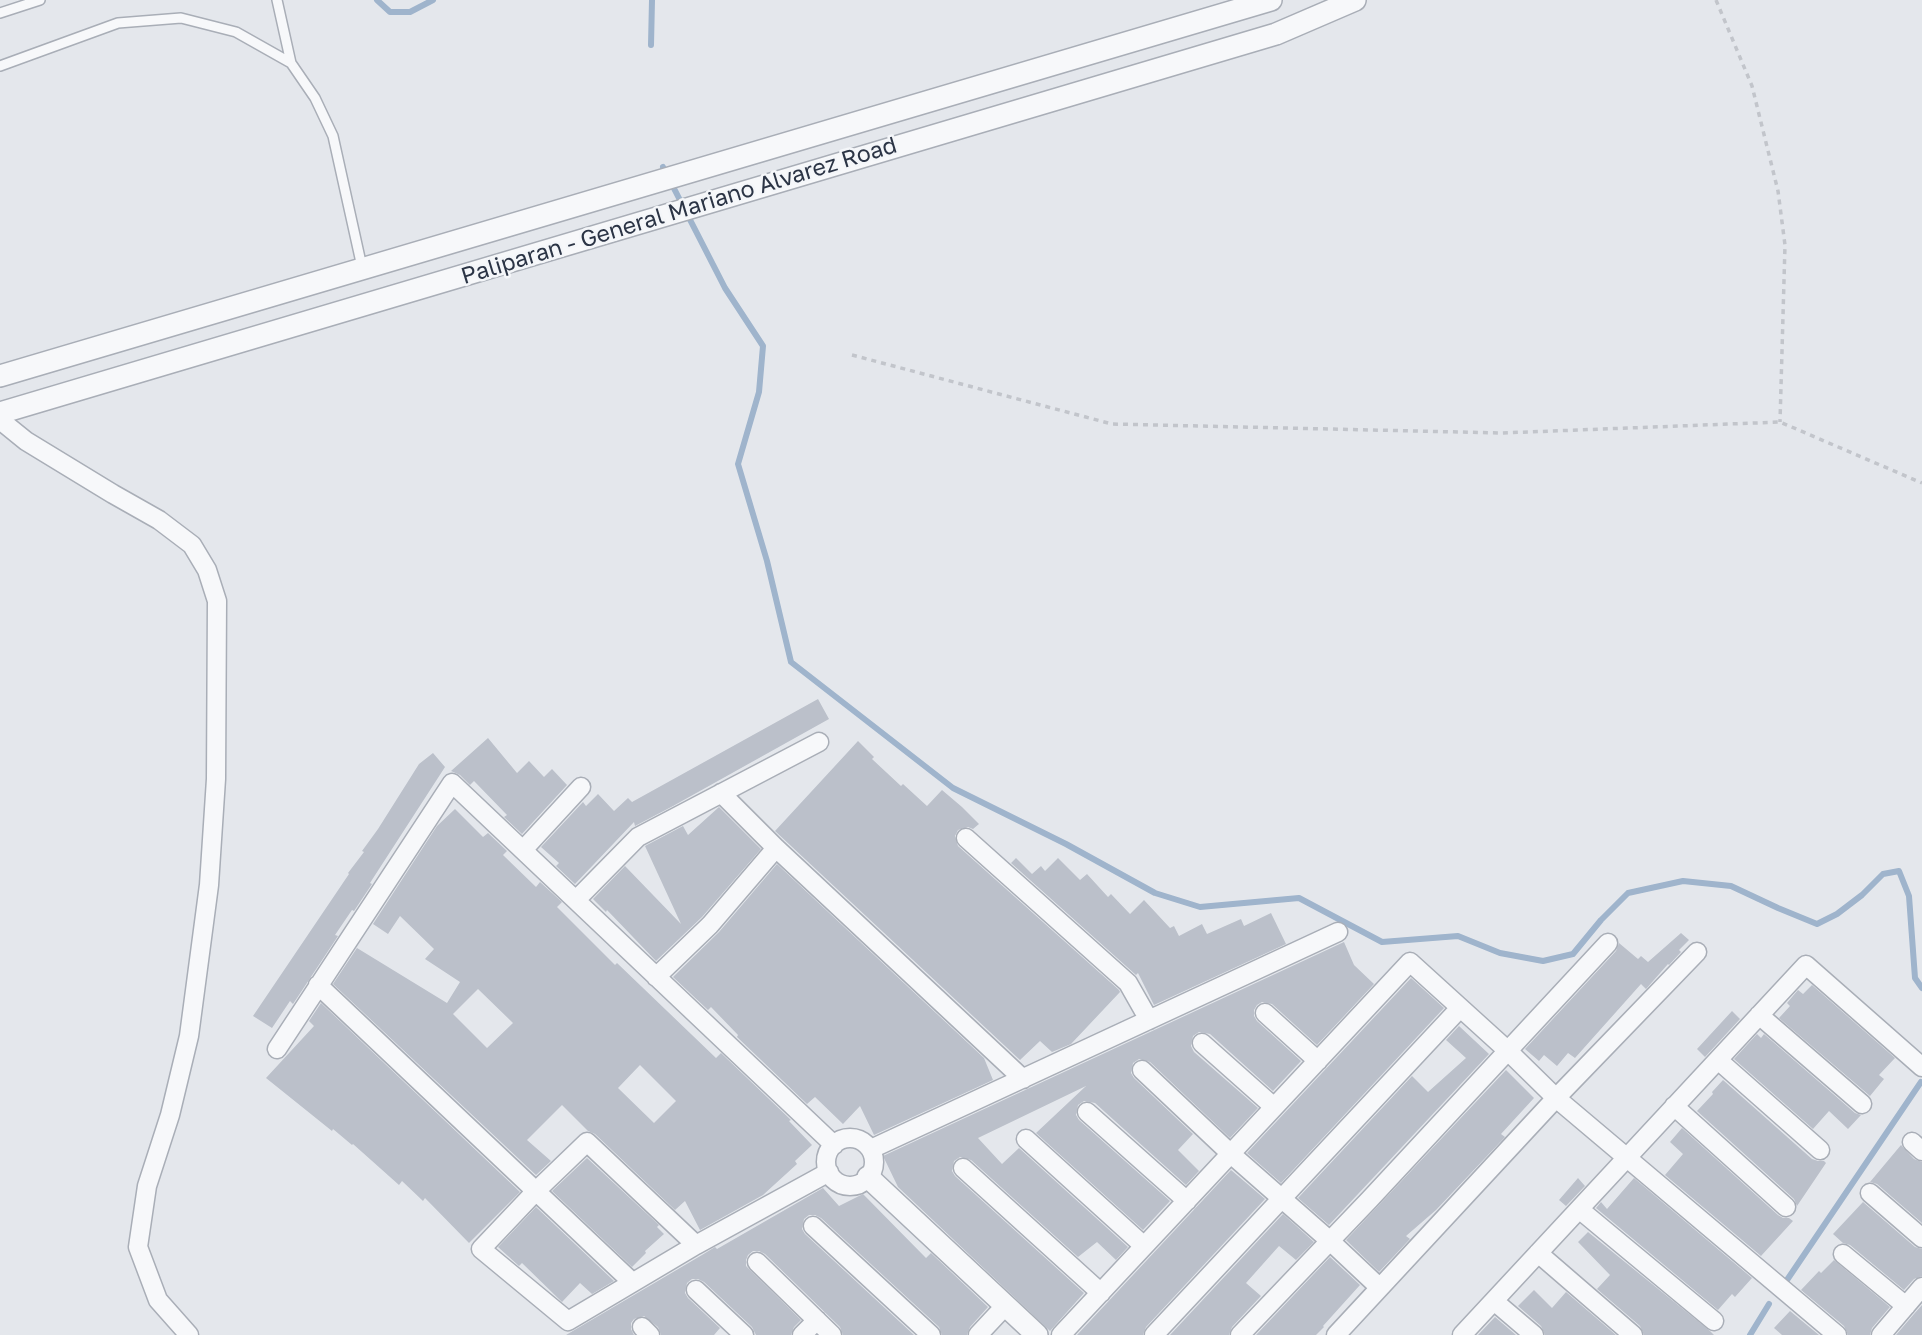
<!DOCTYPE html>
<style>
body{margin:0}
canvas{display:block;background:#e4e7ec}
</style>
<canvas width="1922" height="1335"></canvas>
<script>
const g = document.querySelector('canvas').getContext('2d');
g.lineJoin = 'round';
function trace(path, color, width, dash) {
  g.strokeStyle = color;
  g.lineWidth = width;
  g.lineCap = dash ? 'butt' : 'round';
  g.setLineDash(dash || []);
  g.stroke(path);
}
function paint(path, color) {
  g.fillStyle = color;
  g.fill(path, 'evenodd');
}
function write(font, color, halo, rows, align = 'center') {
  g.font = font + ' "Golos Text",sans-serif';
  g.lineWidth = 5;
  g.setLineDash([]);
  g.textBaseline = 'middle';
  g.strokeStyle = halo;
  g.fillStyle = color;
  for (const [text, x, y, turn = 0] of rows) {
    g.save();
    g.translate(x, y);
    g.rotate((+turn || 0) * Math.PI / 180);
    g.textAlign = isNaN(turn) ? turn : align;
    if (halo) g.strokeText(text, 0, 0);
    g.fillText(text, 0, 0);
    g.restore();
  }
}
const stream = new Path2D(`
 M 377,0 L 390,12 L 410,12 L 433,0
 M 651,45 L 652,0
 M 663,167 L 725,288 L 763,346 L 759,392 L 738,464 L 767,561 L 791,662 L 953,788 L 1066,844 L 1155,893 L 1200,907 L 1299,898 L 1382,942 L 1458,936 L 1500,953 L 1543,961 L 1573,954 L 1601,920 L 1628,893 L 1683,881 L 1731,886 L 1778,908 L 1817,924 L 1837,914 L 1862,895 L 1883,874 L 1899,871 L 1909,896 L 1915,978 L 1922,988
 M 1787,1280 L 1921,1082
 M 1750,1335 L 1769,1304`);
const building = new Path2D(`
 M 818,699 L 829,719 L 673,806 L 635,826 L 634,822 L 575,884 L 556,866 L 559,863 L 541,847 L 583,802 L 586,806 L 598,794 L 614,811 L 628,798 L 632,802 Z
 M 488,738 L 517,773 L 529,761 L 544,777 L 552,769 L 567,785 L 522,834 L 504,817 L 507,815 L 474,781 L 470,785 L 460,775 L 451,771 Z
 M 858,741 L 874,757 L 872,759 L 901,786 L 903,784 L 927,806 L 942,790 L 962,807 L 979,824 L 973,829 L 968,827 L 958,830 L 955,836 L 958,846 L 1119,990 L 1120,992 L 1071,1044 L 1052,1052 L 1040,1041 L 1020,1060 L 775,831 Z
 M 433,753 L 445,767 L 370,883 L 372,884 L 354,911 L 352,910 L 335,935 L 338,936 L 293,1004 L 290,1001 L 272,1028 L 253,1016 L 349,874 L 348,873 L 364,852 L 362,851 L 378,829 L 419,764 Z
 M 719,807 L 761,849 L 702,917 L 656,961 L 607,910 L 606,912 L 593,899 L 625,866 L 681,924 L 645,846 L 683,826 L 688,835 Z
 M 455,809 L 483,837 L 488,833 L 507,851 L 503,855 L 536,887 L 540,882 L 562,902 L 557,907 L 615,965 L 617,963 L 716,1058 L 721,1053 L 791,1120 L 789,1121 L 812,1145 L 795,1161 L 797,1164 L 763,1195 L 700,1230 L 685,1201 L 675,1210 L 595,1134 L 588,1131 L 562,1105 L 527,1140 L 551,1161 L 536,1175 L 333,984 L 357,948 L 447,1003 L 460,982 L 425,959 L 434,949 L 400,916 L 388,934 L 373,924 L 437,826 ZM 478,989 L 513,1023 L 487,1048 L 453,1014 ZM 640,1065 L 676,1101 L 654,1123 L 618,1088 Z
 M 1016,858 L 1032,874 L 1041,866 L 1045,871 L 1058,858 L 1080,880 L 1087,874 L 1108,897 L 1111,894 L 1130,914 L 1144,900 L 1170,928 L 1174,926 L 1179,936 L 1202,924 L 1207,934 L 1241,919 L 1244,926 L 1271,913 L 1286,944 L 1154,1005 L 1138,973 L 1136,975 L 1011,863 Z
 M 777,864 L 984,1058 L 993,1080 L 874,1135 L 860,1106 L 843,1124 L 815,1097 L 807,1104 L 737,1037 L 738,1035 L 711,1007 L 708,1010 L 673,977 L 719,932 Z
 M 1681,933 L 1689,940 L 1679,950 L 1681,952 L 1669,965 L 1668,964 L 1646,989 L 1641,984 L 1575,1058 L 1568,1053 L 1557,1066 L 1544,1055 L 1539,1061 L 1525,1049 L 1616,951 L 1619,943 L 1638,959 L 1641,956 L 1648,962 Z
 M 1344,942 L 1354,965 L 1374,984 L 1317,1045 L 1272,1004 L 1262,1002 L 1257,1005 L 1254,1010 L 1254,1016 L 1257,1021 L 1301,1061 L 1273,1091 L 1210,1034 L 1199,1032 L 1193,1036 L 1191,1046 L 1194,1052 L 1258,1108 L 1230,1138 L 1150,1062 L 1139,1059 L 1133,1063 L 1131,1073 L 1134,1078 L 1193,1134 L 1178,1150 L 1199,1171 L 1186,1185 L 1095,1103 L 1084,1101 L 1078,1105 L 1076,1115 L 1079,1120 L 1170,1201 L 1143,1230 L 1036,1133 L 1086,1086 L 978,1138 L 1002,1164 L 1019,1148 L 1128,1247 L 1116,1260 L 1097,1242 L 1078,1257 L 971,1160 L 960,1157 L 954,1161 L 952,1171 L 955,1176 L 1084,1293 L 1050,1331 L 898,1187 L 883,1156 Z
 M 1411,978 L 1444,1008 L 1281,1183 L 1247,1153 Z
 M 1812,985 L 1895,1058 L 1879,1075 L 1884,1079 L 1870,1096 L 1779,1018 L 1790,1006 L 1787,1003 L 1798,990 L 1803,994 Z
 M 321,1003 L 520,1192 L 469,1243 L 425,1198 L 423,1201 L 402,1181 L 399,1185 L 353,1144 L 352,1145 L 333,1129 L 332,1131 L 266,1078 L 314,1026 L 309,1021 Z
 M 1732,1011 L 1740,1019 L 1705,1057 L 1697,1049 Z
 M 1459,1026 L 1489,1054 L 1329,1225 L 1298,1198 L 1412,1076 L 1428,1092 L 1466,1058 L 1446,1040 Z
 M 1757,1034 L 1761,1038 L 1764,1034 L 1855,1113 L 1861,1115 L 1848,1129 L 1829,1111 L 1813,1129 L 1734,1059 Z
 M 1506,1070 L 1534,1098 L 1501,1134 L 1505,1137 L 1436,1210 L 1406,1236 L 1410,1239 L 1379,1272 L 1346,1240 Z
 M 1723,1080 L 1812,1159 L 1818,1161 L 1824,1161 L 1826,1163 L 1797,1206 L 1794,1199 L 1697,1111 L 1713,1094 L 1712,1092 Z
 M 1682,1128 L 1778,1215 L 1783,1218 L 1789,1218 L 1793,1221 L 1761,1256 L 1665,1175 L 1683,1154 L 1670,1142 Z
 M 1901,1145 L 1914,1159 L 1922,1162 L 1922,1223 L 1877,1184 L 1870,1182 Z
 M 587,1158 L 659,1225 L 657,1227 L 664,1234 L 645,1251 L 646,1253 L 632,1267 L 552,1191 Z
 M 1231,1170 L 1265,1199 L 1146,1327 L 1143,1335 L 1077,1335 Z
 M 1578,1178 L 1585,1186 L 1566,1206 L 1559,1200 Z
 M 1634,1178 L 1752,1278 L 1735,1297 L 1732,1294 L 1718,1310 L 1596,1208 L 1601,1202 L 1607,1209 Z
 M 823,1188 L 839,1206 L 863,1194 L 926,1258 L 931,1253 L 988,1307 L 970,1327 L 967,1335 L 942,1335 L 939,1327 L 821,1218 L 815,1215 L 809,1215 L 804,1219 L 802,1229 L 805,1234 L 914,1335 L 843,1335 L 840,1327 L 765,1254 L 759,1251 L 753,1251 L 748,1255 L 746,1260 L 746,1266 L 801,1320 L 794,1327 L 791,1335 L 756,1335 L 752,1327 L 704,1282 L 698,1279 L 692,1279 L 687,1283 L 685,1293 L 688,1298 L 720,1328 L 714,1335 L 661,1335 L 658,1327 L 644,1316 L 634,1319 L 631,1323 L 631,1329 L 634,1335 L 566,1335 L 702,1255 L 715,1247 L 717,1249 Z
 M 1863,1202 L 1915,1247 L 1922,1249 L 1922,1276 L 1914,1279 L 1904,1290 L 1850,1245 L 1843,1243 L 1833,1234 Z
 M 536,1207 L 614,1281 L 592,1294 L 580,1283 L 562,1302 L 522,1263 L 519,1266 L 498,1247 Z
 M 1283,1214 L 1314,1242 L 1296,1260 L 1279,1246 L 1246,1283 L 1261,1296 L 1232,1327 L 1229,1335 L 1170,1335 Z
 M 1588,1232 L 1710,1331 L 1714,1335 L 1644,1335 L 1640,1326 L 1597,1289 L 1610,1275 L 1578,1242 Z
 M 1330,1257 L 1360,1285 L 1323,1326 L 1324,1327 L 1316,1335 L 1256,1335 Z
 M 1834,1260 L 1890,1307 L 1872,1328 L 1870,1335 L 1848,1335 L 1844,1326 L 1801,1290 L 1819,1271 L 1821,1273 Z
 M 1534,1290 L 1552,1308 L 1566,1292 L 1616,1335 L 1545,1335 L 1541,1326 L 1518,1306 Z
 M 1922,1305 L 1922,1335 L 1896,1335 L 1914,1314 Z
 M 1790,1311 L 1819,1335 L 1782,1335 L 1774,1328 Z
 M 1495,1317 L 1516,1335 L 1478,1335 Z`);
const path = new Path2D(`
 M 1716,0 L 1752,86 L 1778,191 L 1785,245 L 1780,422
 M 852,355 L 1112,424 L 1502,433 L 1780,422 L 1922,483`);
const service = new Path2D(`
 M 277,0 L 291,63
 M 0,13 L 40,0
 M 0,66 L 118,23 L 181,18 L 236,32 L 291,63 L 315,98 L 333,136 L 362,267`);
const minor = new Path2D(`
 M 0,420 L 26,441 L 113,494 L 159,520 L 192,545 L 207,570 L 217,601 L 216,779 L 209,885 L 189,1036 L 170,1115 L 147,1186 L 138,1247 L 158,1300 L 189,1335
 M 721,793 L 776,848 L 1023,1079
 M 966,838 L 1128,983 L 1149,1020
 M 523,850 L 581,787
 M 576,900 L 638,837 L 819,742
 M 656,977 L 710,925 L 776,848
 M 318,985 L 632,1282
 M 1265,1013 L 1318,1061
 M 1759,1015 L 1862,1104
 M 1202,1043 L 1274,1107
 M 277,1049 L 452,783 L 834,1145
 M 1718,1060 L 1820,1150
 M 1142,1070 L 1231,1154 L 1329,1240 L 1379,1287
 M 1674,1106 L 1786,1207
 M 1087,1112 L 1187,1201
 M826 1162a24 24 0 1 1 48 0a24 24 0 1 1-48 0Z
 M 1026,1139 L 1144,1246
 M 1912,1142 L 1922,1151
 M 871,1149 L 1338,932
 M 963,1168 L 1101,1293
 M 1870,1193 L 1922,1238
 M 1579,1209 L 1714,1321
 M 813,1226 L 931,1335
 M 696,1245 L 587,1142 L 536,1191 L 481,1249 L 568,1321 L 696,1245 L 829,1172
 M 1538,1253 L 1633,1335
 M 1843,1254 L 1906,1306
 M 757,1262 L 832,1335
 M 696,1290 L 744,1335
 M 1494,1301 L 1534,1335
 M 642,1327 L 650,1335
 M 802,1335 L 817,1320
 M 978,1335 L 1006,1305
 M 1061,1335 L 1410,962 L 1507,1050 L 1556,1098 L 1837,1335
 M 1154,1335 L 1460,1008
 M 1240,1335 L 1370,1199 L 1608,943
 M 1336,1335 L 1556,1098 L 1697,952
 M 1462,1335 L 1806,965 L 1922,1067
 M 1881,1335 L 1922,1287`);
const tertiary = new Path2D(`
 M 0,376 L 1271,0
 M 0,413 L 1276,34 L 1355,0
 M 868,1177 L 1037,1335`);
const streetNames = [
 ["Paliparan - General Mariano Alvarez Road",679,211,-17]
];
trace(stream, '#9fb4cc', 6);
paint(building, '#bbc0ca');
trace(service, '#a9aeb7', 12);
trace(minor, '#a9aeb7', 21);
trace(tertiary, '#a9aeb7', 24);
trace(path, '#c2c5cb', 3.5, [5, 5]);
trace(service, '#f7f8fa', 9);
trace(minor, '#f7f8fa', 18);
trace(tertiary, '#f7f8fa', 21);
write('23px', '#2b3445', '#f4f6f9', streetNames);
</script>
